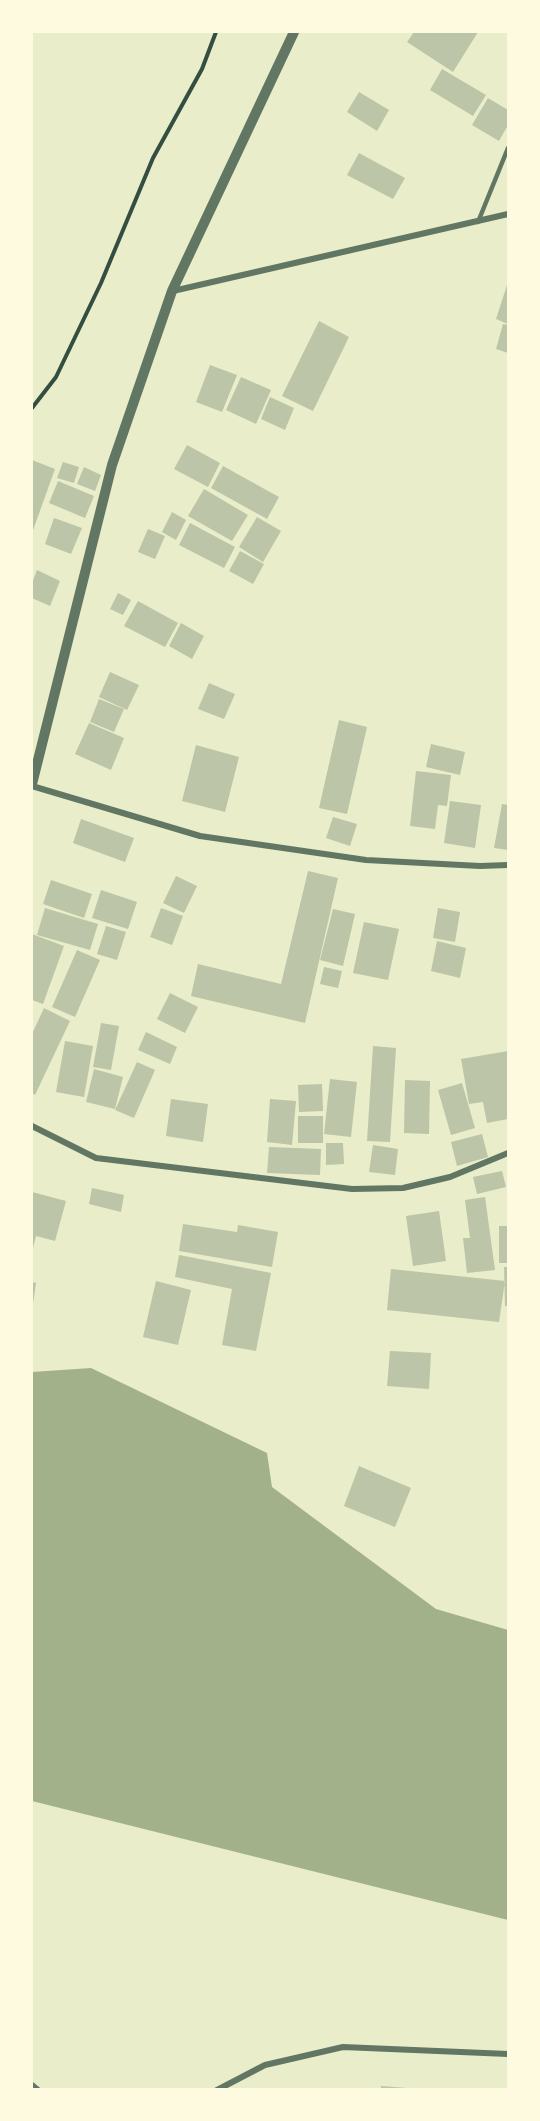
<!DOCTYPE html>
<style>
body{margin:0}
#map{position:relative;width:540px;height:2121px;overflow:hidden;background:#e9edc9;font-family:Lato,sans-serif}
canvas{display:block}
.frame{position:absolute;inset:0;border:33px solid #fefae0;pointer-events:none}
</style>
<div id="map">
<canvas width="540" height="2121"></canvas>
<div class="frame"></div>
</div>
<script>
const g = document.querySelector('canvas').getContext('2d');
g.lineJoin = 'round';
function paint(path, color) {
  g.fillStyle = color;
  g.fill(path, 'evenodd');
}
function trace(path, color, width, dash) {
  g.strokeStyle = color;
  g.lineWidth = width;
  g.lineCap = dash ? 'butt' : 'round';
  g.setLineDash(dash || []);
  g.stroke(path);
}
const water = new Path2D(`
 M 91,1368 L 267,1453 L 272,1487 L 436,1609 L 508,1630 L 508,1920 L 32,1801 L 32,1372 Z`);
const building = new Path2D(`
 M 414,32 L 478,32 L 453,72 L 407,42 Z
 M 442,69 L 486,95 L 473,116 L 430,90 Z
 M 359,92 L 389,110 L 377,131 L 347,112 Z
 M 488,98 L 508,110 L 508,125 L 499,141 L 472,125 Z
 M 359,153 L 405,178 L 393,199 L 347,175 Z
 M 508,282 L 508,324 L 496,319 Z
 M 319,321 L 349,337 L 313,411 L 282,396 Z
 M 503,324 L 508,325 L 508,353 L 496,349 Z
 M 210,365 L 237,375 L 222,412 L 196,402 Z
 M 241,377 L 271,390 L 256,424 L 226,410 Z
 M 270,397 L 294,408 L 285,430 L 261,419 Z
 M 187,445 L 220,463 L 208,487 L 174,469 Z
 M 32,460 L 55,469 L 32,533 Z
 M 63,462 L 79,467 L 74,483 L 57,478 Z
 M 223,466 L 279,497 L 267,519 L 211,488 Z
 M 84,467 L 101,475 L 95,491 L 77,484 Z
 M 58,481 L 94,496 L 85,518 L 49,503 Z
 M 204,489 L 248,515 L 232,541 L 188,516 Z
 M 172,512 L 186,520 L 176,540 L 162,532 Z
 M 257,517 L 281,531 L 263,562 L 239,547 Z
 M 54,518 L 82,528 L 71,554 L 45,544 Z
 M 190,523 L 235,547 L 224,568 L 179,545 Z
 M 148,529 L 165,536 L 155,559 L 138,552 Z
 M 240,551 L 264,564 L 253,584 L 229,571 Z
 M 37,570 L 60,581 L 50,606 L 32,598 L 32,583 Z
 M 118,593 L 131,600 L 123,615 L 110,609 Z
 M 138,601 L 178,623 L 165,647 L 124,626 Z
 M 181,623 L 204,636 L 192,659 L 169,646 Z
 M 110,672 L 139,685 L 127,710 L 99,697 Z
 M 209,683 L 235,694 L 224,719 L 198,709 Z
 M 99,699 L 124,709 L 114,732 L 90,722 Z
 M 339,720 L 367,727 L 347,814 L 319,808 Z
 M 89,723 L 124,738 L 111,770 L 75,754 Z
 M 431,744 L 465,752 L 460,775 L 426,767 Z
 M 196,745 L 239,757 L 225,812 L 182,801 Z
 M 416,771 L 451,775 L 447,806 L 438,805 L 435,829 L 410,826 Z
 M 450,801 L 481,805 L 475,848 L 444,843 Z
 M 502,804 L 508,805 L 508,850 L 494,848 Z
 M 333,817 L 357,824 L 350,846 L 326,838 Z
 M 81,819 L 134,838 L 125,862 L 73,843 Z
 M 308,871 L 338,878 L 305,1023 L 191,996 L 198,964 L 281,984 Z
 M 176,876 L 197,886 L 184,913 L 163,903 Z
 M 51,880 L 92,894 L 84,918 L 43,904 Z
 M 101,890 L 137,902 L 128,929 L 92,918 Z
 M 45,908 L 98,924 L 90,950 L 37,935 Z
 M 161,908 L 183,916 L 172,945 L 150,937 Z
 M 438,908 L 460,912 L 455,942 L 433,938 Z
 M 333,909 L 355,914 L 343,966 L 320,960 Z
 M 364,922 L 399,929 L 388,980 L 353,973 Z
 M 106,926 L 126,932 L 117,960 L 97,954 Z
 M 32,934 L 64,946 L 43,1004 L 32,1000 Z
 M 437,941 L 466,948 L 460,978 L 431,971 Z
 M 77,950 L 100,960 L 75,1017 L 52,1007 Z
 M 324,967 L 342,971 L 338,988 L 320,984 Z
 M 170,993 L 198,1007 L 185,1033 L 157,1019 Z
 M 44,1008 L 70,1021 L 35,1095 L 32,1093 L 32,1034 Z
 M 101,1023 L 119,1026 L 111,1070 L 93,1067 Z
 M 146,1032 L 177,1047 L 170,1064 L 138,1050 Z
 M 65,1041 L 93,1046 L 84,1097 L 56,1092 Z
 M 373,1046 L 396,1048 L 390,1142 L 367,1141 Z
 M 508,1051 L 508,1094 L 507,1094 L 508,1119 L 487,1123 L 483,1102 L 469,1104 L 461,1059 Z
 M 137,1062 L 155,1070 L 134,1118 L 115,1110 Z
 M 94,1069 L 123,1077 L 115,1109 L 86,1102 Z
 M 330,1079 L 357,1082 L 351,1137 L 324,1134 Z
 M 405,1080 L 430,1081 L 429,1134 L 404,1133 Z
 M 462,1083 L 475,1128 L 451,1135 L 438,1090 Z
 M 322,1084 L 323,1111 L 299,1112 L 298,1085 Z
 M 171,1099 L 208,1104 L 203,1142 L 166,1136 Z
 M 270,1099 L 296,1101 L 292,1145 L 267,1142 Z
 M 298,1116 L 323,1116 L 323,1143 L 298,1143 Z
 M 482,1134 L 488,1157 L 457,1166 L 451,1142 Z
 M 326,1143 L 343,1143 L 344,1164 L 326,1165 Z
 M 373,1145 L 398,1149 L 395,1175 L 369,1172 Z
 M 269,1147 L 321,1149 L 320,1175 L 267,1173 Z
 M 502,1171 L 506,1187 L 477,1194 L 473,1177 Z
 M 92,1188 L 124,1195 L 121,1212 L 89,1204 Z
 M 32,1192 L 66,1201 L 55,1241 L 36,1236 L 32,1252 Z
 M 485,1197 L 495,1270 L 467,1273 L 463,1238 L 470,1238 L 465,1200 Z
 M 439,1211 L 446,1261 L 413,1266 L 406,1216 Z
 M 183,1224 L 237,1232 L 238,1225 L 278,1232 L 272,1267 L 179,1251 Z
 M 499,1226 L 508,1226 L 508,1263 L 499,1263 Z
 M 179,1255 L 271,1273 L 256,1351 L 222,1345 L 232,1289 L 175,1277 Z
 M 504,1267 L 508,1267 L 508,1306 L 505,1306 Z
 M 391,1269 L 505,1281 L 499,1322 L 387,1310 Z
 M 156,1281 L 191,1290 L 178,1345 L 143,1337 Z
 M 32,1282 L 36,1283 L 33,1304 L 32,1304 Z
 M 390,1351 L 431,1353 L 429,1389 L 387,1386 Z
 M 359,1466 L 411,1488 L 395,1527 L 344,1506 Z
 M 381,2086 L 407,2088 L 407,2090 L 381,2090 Z`);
const path = new Path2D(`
 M 32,408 L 56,377 L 101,283 L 153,158 L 202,69 L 216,32`);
const service = new Path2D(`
 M 478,222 L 508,148`);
const minor = new Path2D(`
 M 173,291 L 508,214
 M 32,786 L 200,836 L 366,860 L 480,866 L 508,865
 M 32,1126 L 96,1158 L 352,1189 L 403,1188 L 450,1177 L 508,1153
 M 32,2085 L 38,2090
 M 217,2090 L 265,2065 L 343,2047 L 508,2054`);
const tertiary = new Path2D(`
 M 32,784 L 112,465 L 172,291 L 294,32`);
paint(water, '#a3b18a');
paint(building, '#bcc5a7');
trace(path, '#344e41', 4);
trace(service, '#617663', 4.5);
trace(minor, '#617663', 6);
trace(tertiary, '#617663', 10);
</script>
